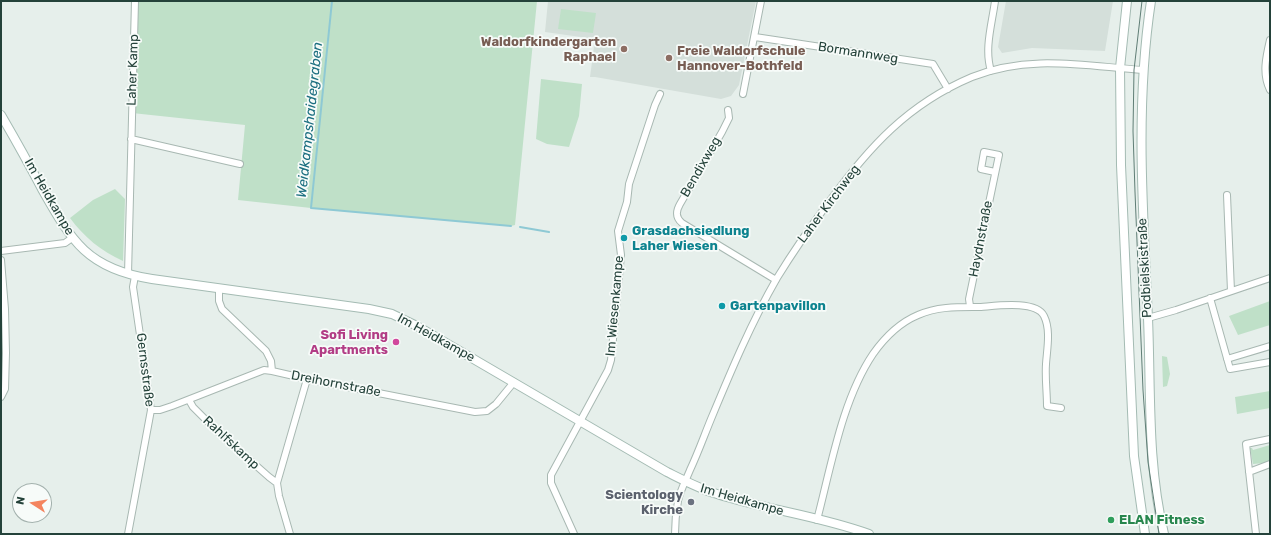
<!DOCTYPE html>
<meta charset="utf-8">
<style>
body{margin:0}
#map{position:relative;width:1271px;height:535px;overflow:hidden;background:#e6efeb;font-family:Rubik,sans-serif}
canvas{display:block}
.frame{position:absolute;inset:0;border:2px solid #24423a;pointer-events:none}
.north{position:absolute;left:12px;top:483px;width:40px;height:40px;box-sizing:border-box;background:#f7fbf9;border:1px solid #a3b1ad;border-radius:50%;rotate:282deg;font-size:11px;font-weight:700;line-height:16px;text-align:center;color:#24423a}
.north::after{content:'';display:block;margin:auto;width:14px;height:18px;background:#f4845f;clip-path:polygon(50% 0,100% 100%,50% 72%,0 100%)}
</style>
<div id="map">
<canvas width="1271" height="535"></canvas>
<div class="frame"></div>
<div class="north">N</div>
</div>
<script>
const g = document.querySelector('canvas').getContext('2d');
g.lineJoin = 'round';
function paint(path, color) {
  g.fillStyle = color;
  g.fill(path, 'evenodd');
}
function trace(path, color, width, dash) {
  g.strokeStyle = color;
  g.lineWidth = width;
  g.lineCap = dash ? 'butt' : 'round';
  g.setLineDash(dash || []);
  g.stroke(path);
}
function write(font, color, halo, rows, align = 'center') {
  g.font = font + ' Rubik,sans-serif';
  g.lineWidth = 3.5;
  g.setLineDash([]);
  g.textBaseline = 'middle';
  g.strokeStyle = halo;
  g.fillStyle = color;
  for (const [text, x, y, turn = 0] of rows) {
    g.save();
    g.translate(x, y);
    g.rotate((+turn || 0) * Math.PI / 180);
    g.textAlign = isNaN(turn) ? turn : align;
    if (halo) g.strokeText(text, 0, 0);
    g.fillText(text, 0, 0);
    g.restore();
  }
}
const built = new Path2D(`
 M 548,1 L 756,1 L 739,85 L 731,96 L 721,99 L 595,77 L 590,77 L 595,39 L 545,32 Z
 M 1006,1 L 1113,1 L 1105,51 L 1032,48 L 1002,53 L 998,47 Z`);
const green = new Path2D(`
 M 135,1 L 537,1 L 515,225 L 511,226 L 311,208 L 238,200 L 245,125 L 132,113 Z
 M 561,9 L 596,13 L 593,33 L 558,29 Z
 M 541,79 L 582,84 L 579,116 L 569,147 L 547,144 L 536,139 Z
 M 115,189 L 125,199 L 123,261 C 101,251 84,237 70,218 L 93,200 Z
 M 1270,301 L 1270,325 L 1238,335 L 1229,316 Z
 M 1162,356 L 1167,357 L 1170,374 L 1167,386 L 1163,387 Z
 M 1270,391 L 1270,408 L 1237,414 L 1235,397 Z
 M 1270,445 L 1270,461 L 1265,463 L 1253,464 L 1250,448 L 1252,448 L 1253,450 Z`);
const stream = new Path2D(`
 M 332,1 L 311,208 L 511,226
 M 520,227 L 549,232`);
const street = new Path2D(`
 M 755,37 L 933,64 L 948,89
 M 1270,40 C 1266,57 1262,74 1270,90
 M 991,71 C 984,49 992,24 995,1
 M 743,94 L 761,1
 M 728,110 L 729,118 L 722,132 L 680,204 C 676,211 675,217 682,223 L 776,280
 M 131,139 L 240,164
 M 1227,195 L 1231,291
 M 1,251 L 65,243 L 72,238
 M 1,260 L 5,309 L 6,353 L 5,389 L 1,397
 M 128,274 L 135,1
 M 219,288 L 219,301 L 222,309 L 266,351 L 271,361 L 272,371
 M 1210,298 L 1230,369 L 1270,362
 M 970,306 L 969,299 L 999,155 L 984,152 L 981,169 L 995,172
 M 1148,318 L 1176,310 L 1270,278
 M 1227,359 L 1270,346
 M 189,400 L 193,407 L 218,432 L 269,477 L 277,483
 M 151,410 L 160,410 L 172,406 L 264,370 L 272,371 L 307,379 L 475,412 L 487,411 L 496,404 L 514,382
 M 1249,472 L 1270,464
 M 817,520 C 831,467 842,400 873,354 C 885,337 899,323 918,315 C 938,306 960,307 981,307 C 995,306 1036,300 1044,316 C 1051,330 1047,349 1046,364 C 1045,378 1047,392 1047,406 L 1061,408
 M 128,534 L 151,410 L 133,287 L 135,276
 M 290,534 L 279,496 L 277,483 L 307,379
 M 574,534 L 551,483 L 551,475 L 608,370 L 611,360 L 621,255 L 618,231 L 627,202 L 629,184 L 655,105 L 660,94
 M 675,534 C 675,523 676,512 678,501 C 680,491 686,480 690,470 C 698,453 704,436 711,419 C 731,371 751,323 777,278 C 793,252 811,226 829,202 C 869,147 908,104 972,77 C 1029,54 1084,66 1143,70
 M 1256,534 L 1246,444 L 1270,439`);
const secondary = new Path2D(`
 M 1127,1 L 1120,68 L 1121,165 L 1134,456 L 1145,534
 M 1151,1 C 1135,106 1143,212 1148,318 C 1151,390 1147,463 1164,534
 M 1,115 C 15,139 29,164 42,189 C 72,242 88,269 152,279 L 369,309 L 392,314 L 417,326 L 667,472 C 683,480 700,489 717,494 C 767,510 820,516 869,534`);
const tram = new Path2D(`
 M 1142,1 L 1134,70 L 1133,131 L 1135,192 L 1143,390 L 1148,462 L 1159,534`);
const markers = [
 [624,49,4,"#8d6e63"],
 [669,58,4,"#8d6e63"],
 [624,238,4,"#0f9aa8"],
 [722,306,4,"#0f9aa8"],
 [396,342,4,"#d1479c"],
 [691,502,4,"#6b7280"],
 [1111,520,4,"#2e9e5b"]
];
const educationNames = [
 ["Waldorfkindergarten",616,42],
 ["Raphael",616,57],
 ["Freie Waldorfschule",677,51,"left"],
 ["Hannover-Bothfeld",677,66,"left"]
];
const streetNames = [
 ["Bormannweg",858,53,9],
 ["Laher Kamp",133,70,-88],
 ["Bendixweg",701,167,-60],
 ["Im Heidkampe",49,197,60],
 ["Laher Kirchweg",829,204,-53],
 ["Haydnstraße",981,239,-79],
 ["Podbielskistraße",1145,268,-93],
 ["Im Wiesenkampe",615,306,-85],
 ["Im Heidkampe",436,338,29],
 ["Gernsstraße",145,370,83],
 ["Dreihornstraße",336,384,11],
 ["Rahlfskamp",231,443,43],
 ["Im Heidkampe",742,500,16]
];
const cultureNames = [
 ["Grasdachsiedlung",632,231],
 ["Laher Wiesen",632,246],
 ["Gartenpavillon",730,306]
];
const hotelNames = [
 ["Sofi Living",388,335],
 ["Apartments",388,350]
];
const worshipNames = [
 ["Scientology",683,495],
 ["Kirche",683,510]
];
const leisureNames = [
 ["ELAN Fitness",1119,520]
];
const waterNames = [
 ["Weidkampshaidegraben",310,120,-84]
];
paint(built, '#d4dfda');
paint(green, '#bfe0c8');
trace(stream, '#8ec9d4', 2);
trace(street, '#a8b8b2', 8);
trace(secondary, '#a4bbb3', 10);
trace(street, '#fff', 6);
trace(secondary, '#fff', 8);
trace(tram, '#5f7d75', 1);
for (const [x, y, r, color] of markers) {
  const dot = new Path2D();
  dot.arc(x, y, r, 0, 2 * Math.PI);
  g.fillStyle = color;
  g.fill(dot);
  trace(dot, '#f7fbf9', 1.5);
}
write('bold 13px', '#785e54', '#f7fbf9', educationNames, 'right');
write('13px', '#24423a', '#f7fbf9', streetNames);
write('bold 13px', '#0d838f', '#f7fbf9', cultureNames, 'left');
write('bold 13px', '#b23c85', '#f7fbf9', hotelNames, 'right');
write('bold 13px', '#5b616d', '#f7fbf9', worshipNames, 'right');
write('bold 13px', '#27864d', '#f7fbf9', leisureNames, 'left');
write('italic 14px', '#1c6f80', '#f7fbf9', waterNames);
</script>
